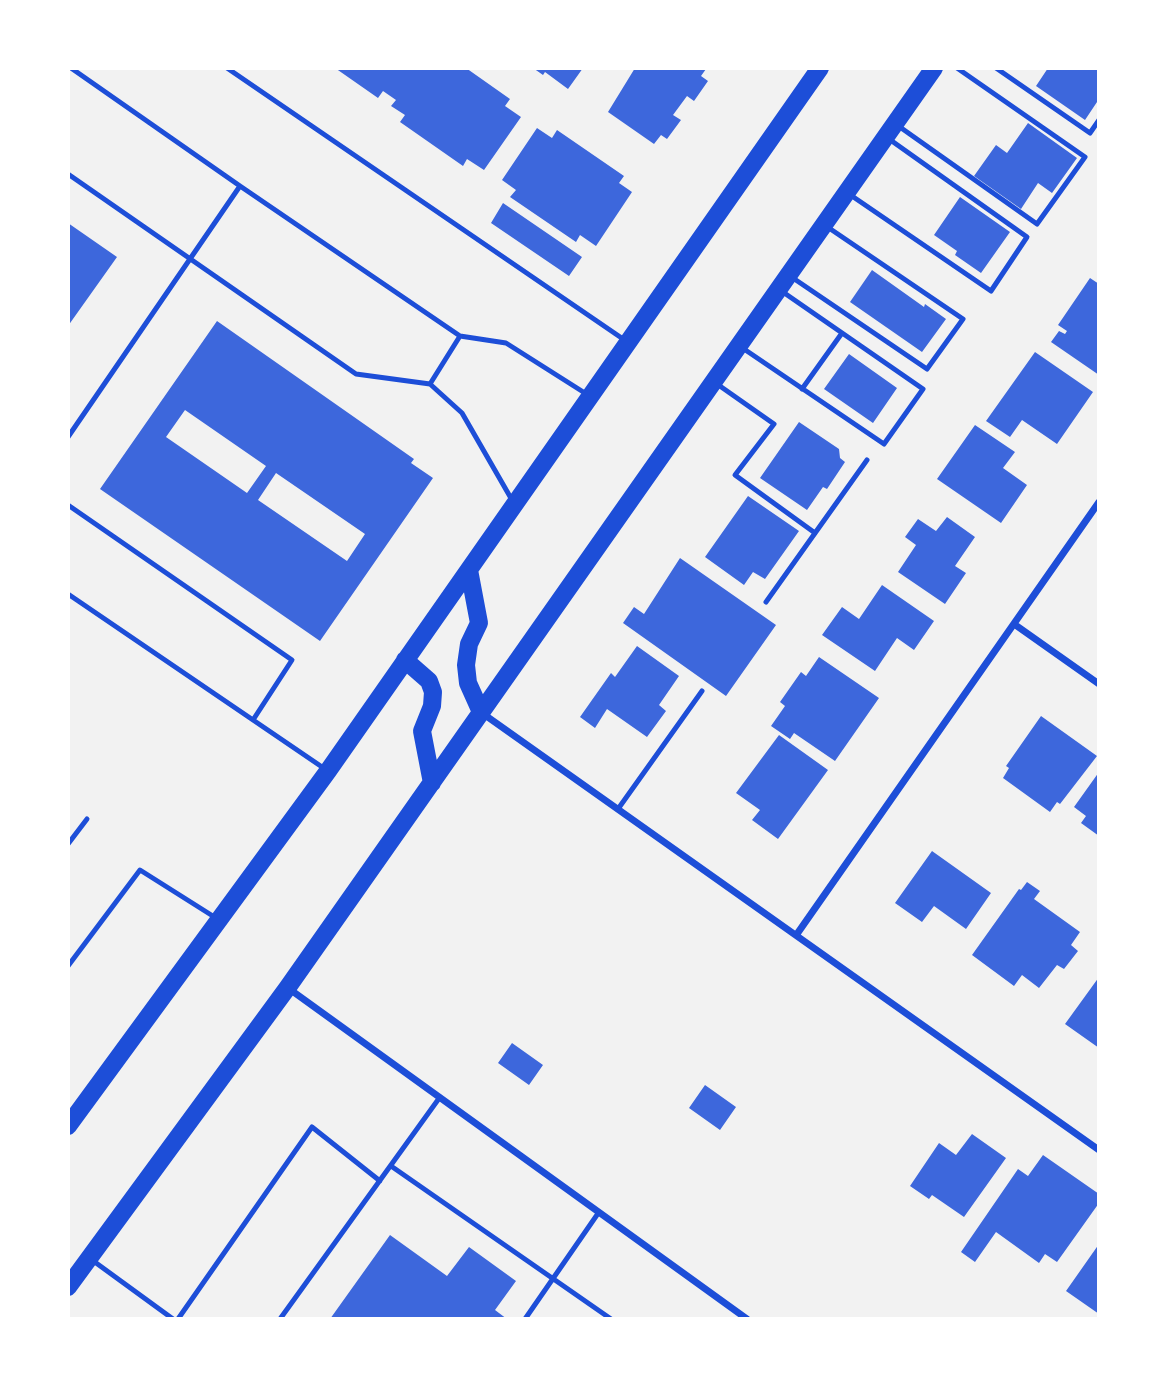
<!DOCTYPE html>
<style>
body{margin:0}
#map{position:relative;width:1167px;height:1387px;overflow:hidden;background:#f2f2f2;font-family:"Exo 2",sans-serif}
canvas{display:block}
.frame{position:absolute;inset:0;border:70px solid #fff;pointer-events:none}
</style>
<div id="map">
<canvas width="1167" height="1387"></canvas>
<div class="frame"></div>
</div>
<script>
const g = document.querySelector('canvas').getContext('2d');
g.lineJoin = 'round';
function paint(path, color) {
  g.fillStyle = color;
  g.fill(path, 'evenodd');
}
function trace(path, color, width, dash) {
  g.strokeStyle = color;
  g.lineWidth = width;
  g.lineCap = dash ? 'butt' : 'round';
  g.setLineDash(dash || []);
  g.stroke(path);
}
const building = new Path2D(`
 M 335,68 L 466,68 L 510,99 L 505,106 L 521,117 L 484,170 L 467,159 L 463,166 L 400,122 L 405,115 L 391,106 L 396,100 L 383,91 L 378,98 Z
 M 533,68 L 583,68 L 568,89 L 545,72 L 543,75 Z
 M 635,68 L 706,69 L 701,76 L 708,81 L 694,101 L 687,96 L 673,115 L 681,120 L 667,139 L 661,135 L 654,144 L 608,112 Z
 M 1048,68 L 1099,68 L 1099,99 L 1085,120 L 1036,86 Z
 M 1028,123 L 1077,158 L 1052,193 L 1038,183 L 1021,209 L 974,176 L 996,145 L 1007,153 Z
 M 537,128 L 552,138 L 557,130 L 624,176 L 619,183 L 632,192 L 596,246 L 580,235 L 576,242 L 510,197 L 516,190 L 502,180 Z
 M 960,197 L 1010,232 L 981,273 L 955,255 L 957,251 L 934,235 Z
 M 503,203 L 582,257 L 569,276 L 491,223 Z
 M 68,223 L 117,257 L 68,326 Z
 M 872,270 L 924,307 L 925,304 L 946,319 L 922,352 L 850,302 Z
 M 1090,278 L 1099,284 L 1099,375 L 1051,342 L 1059,331 L 1065,334 L 1067,331 L 1058,325 Z
 M 217,321 L 414,459 L 411,463 L 433,478 L 320,641 L 100,489 ZM 185,410 L 266,466 L 247,493 L 166,437 ZM 276,473 L 365,534 L 347,561 L 258,500 Z
 M 1035,352 L 1093,392 L 1057,444 L 1022,420 L 1010,437 L 986,421 Z
 M 849,354 L 897,388 L 873,423 L 824,389 Z
 M 799,422 L 839,449 L 840,458 L 845,462 L 827,489 L 823,487 L 807,510 L 760,478 Z
 M 975,425 L 1015,452 L 1003,468 L 1027,485 L 1001,523 L 937,479 Z
 M 748,496 L 799,531 L 765,579 L 753,572 L 744,585 L 705,557 Z
 M 947,517 L 975,537 L 955,566 L 966,573 L 945,604 L 898,572 L 916,545 L 905,537 L 918,519 L 936,531 Z
 M 680,558 L 776,625 L 726,696 L 623,623 L 634,607 L 644,614 Z
 M 882,585 L 934,621 L 914,650 L 897,638 L 875,671 L 822,635 L 842,607 L 859,619 Z
 M 637,646 L 679,676 L 659,705 L 666,711 L 647,737 L 607,709 L 595,728 L 580,717 L 611,673 L 615,677 Z
 M 819,657 L 879,698 L 835,761 L 794,733 L 790,739 L 771,726 L 785,706 L 780,702 L 801,672 L 806,676 Z
 M 1041,716 L 1097,756 L 1060,804 L 1057,802 L 1050,812 L 1003,778 L 1009,768 L 1006,766 Z
 M 779,735 L 828,770 L 778,839 L 752,820 L 760,810 L 736,793 Z
 M 1099,772 L 1099,836 L 1081,823 L 1086,816 L 1074,807 Z
 M 932,851 L 991,893 L 966,929 L 934,906 L 922,922 L 895,903 Z
 M 1027,882 L 1040,891 L 1034,899 L 1080,932 L 1071,945 L 1078,951 L 1064,969 L 1057,965 L 1039,988 L 1022,975 L 1014,986 L 972,955 L 1019,889 L 1021,890 Z
 M 1099,977 L 1099,1048 L 1065,1024 Z
 M 512,1043 L 543,1065 L 529,1085 L 498,1063 Z
 M 705,1085 L 736,1107 L 720,1130 L 689,1108 Z
 M 972,1134 L 1006,1158 L 964,1217 L 932,1195 L 929,1199 L 910,1186 L 939,1143 L 956,1155 Z
 M 1043,1155 L 1099,1194 L 1099,1203 L 1057,1262 L 1045,1254 L 1039,1263 L 996,1232 L 975,1262 L 961,1252 L 1018,1169 L 1028,1176 Z
 M 390,1235 L 447,1276 L 469,1247 L 516,1281 L 495,1310 L 507,1319 L 330,1319 Z
 M 1099,1244 L 1099,1314 L 1066,1291 Z`);
const service = new Path2D(`
 M 71,68 L 240,186
 M 227,68 L 626,341
 M 996,68 L 1090,133 L 1099,120
 M 897,125 L 1037,224 L 1085,157 L 957,68
 M 68,174 L 356,374 L 430,384
 M 849,194 L 991,291 L 1027,237 L 889,139
 M 790,276 L 927,369 L 963,319 L 826,226
 M 460,336 L 430,384 L 462,413 L 512,500
 M 741,347 L 884,444 L 923,389 L 780,290
 M 717,384 L 774,424 L 735,475 L 815,533
 M 802,389 L 842,333
 M 68,437 L 240,186 L 460,336 L 506,343 L 588,395
 M 68,505 L 292,660 L 253,720
 M 68,594 L 325,769
 M 766,602 L 867,460
 M 618,809 L 702,691
 M 68,844 L 87,819
 M 68,966 L 140,870 L 216,918
 M 391,1166 L 611,1319
 M 92,1260 L 173,1319
 M 178,1319 L 312,1127 L 380,1181
 M 280,1319 L 440,1097
 M 525,1319 L 599,1212`);
const minor = new Path2D(`
 M 1014,624 L 1099,684
 M 482,713 L 1099,1150
 M 797,934 L 1099,502
 M 288,988 L 747,1319`);
const primary = new Path2D(`
 M 469,570 L 479,623 L 469,644 L 466,665 L 468,683 L 481,712
 M 405,660 L 429,681 L 433,692 L 432,706 L 422,731 L 432,783
 M 68,1126 L 328,771 L 820,68
 M 68,1287 L 288,987 L 934,68`);
paint(building, '#3d67dc');
trace(service, '#1d4ed8', 5);
trace(minor, '#1d4ed8', 7);
trace(primary, '#1d4ed8', 18);
</script>
